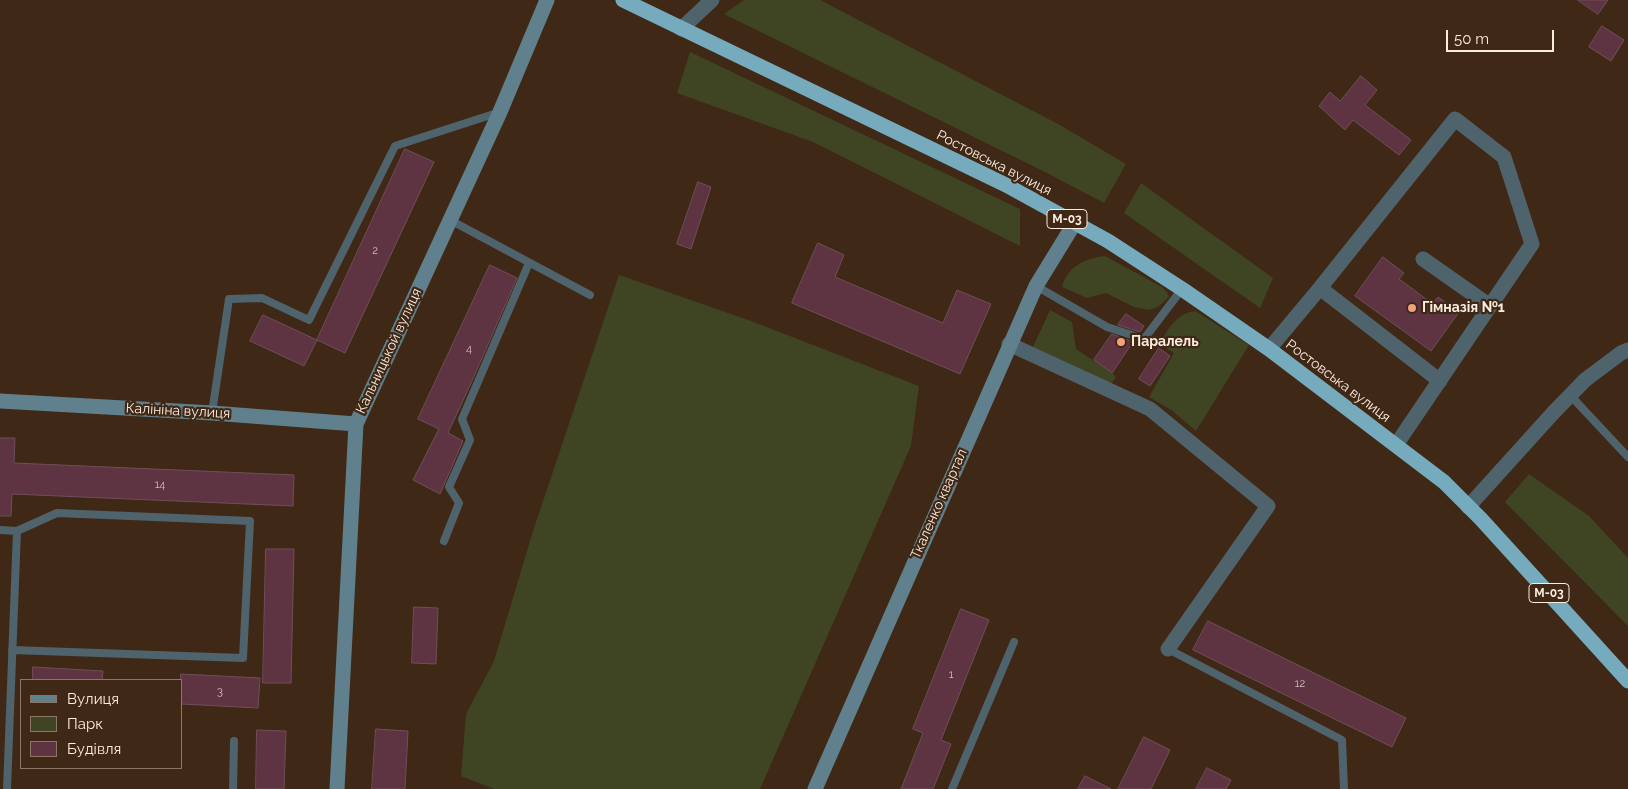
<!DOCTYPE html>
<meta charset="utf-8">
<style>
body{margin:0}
#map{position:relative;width:1628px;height:789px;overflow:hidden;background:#3f2815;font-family:Raleway,sans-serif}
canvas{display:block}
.legend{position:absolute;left:20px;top:679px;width:162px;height:90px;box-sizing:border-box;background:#3f2815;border:1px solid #8a7666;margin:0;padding:6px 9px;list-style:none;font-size:15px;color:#fbece0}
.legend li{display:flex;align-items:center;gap:10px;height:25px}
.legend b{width:25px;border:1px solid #8a7666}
.scale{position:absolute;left:1446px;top:30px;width:108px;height:22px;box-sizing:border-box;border:2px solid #fbece0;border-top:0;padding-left:6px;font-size:15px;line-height:18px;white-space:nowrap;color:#fbece0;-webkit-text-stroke:4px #3f2815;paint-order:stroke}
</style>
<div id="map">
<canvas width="1628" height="789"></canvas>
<ul class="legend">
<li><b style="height:6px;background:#5f808c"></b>Вулиця</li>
<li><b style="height:14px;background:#3f4423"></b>Парк</li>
<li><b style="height:14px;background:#5e3443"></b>Будівля</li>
</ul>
<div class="scale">50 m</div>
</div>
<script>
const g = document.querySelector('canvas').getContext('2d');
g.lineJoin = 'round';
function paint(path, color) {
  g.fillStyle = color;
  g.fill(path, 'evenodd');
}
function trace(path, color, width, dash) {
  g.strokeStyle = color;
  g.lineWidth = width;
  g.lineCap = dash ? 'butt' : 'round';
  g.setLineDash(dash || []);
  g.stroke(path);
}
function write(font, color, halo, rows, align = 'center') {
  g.font = font + ' Raleway,sans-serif';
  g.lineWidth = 4.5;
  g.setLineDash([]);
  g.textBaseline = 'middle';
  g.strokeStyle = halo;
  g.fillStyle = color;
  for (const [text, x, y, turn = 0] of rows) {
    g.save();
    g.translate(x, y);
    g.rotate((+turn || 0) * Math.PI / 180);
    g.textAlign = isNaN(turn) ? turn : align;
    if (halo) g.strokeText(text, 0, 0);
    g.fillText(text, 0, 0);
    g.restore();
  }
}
const green = new Path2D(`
 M 744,0 L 820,0 L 1060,125 L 1126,164 L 1104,203 L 1045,172 L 724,14 Z
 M 690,52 L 1020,209 L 1020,246 L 813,142 L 677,93 Z
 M 1141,183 L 1273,278 L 1260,308 L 1124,213 Z
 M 1105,256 L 1162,287 L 1167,292 L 1169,297 L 1158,307 L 1149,310 L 1134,307 L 1106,293 L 1087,298 L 1062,287 C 1068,265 1085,259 1105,256 Z
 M 619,275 L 751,321 L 919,386 L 911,446 L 760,789 L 494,789 L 461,776 L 466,714 L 494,661 L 533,531 Z
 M 1050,310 L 1072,322 L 1076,349 L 1112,373 L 1116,377 L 1111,384 L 1032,349 Z
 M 1195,311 L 1249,345 L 1196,431 L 1171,410 L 1149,397 L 1174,353 L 1159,344 C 1169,328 1176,314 1195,311 Z
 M 1529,474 L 1589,516 L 1628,558 L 1628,626 L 1505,502 Z`);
const building = new Path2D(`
 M 1578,0 L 1608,0 L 1598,14 Z
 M 1602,26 L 1624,40 L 1611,61 L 1589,47 Z
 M 1361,76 L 1377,90 L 1365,105 L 1411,140 L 1399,155 L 1353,120 L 1345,130 L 1319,106 L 1330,92 L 1340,101 Z
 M 405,149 L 434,162 L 345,353 L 317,340 Z
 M 698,182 L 711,187 L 691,249 L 677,244 Z
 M 818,243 L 844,255 L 835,277 L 943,323 L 957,290 L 991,304 L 960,374 L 792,303 Z
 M 1383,257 L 1404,273 L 1399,279 L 1433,304 L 1438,297 L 1459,312 L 1431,351 L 1355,296 Z
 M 490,265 L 517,278 L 472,381 L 448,433 L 463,441 L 440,494 L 413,480 L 439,429 L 418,419 Z
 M 1126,314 L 1144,326 L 1140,332 L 1118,325 Z
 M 263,315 L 317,340 L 304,366 L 250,341 Z
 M 1112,334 L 1133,342 L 1112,373 L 1094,360 Z
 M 1159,348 L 1170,356 L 1150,386 L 1139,379 Z
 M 0,438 L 15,438 L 14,463 L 294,475 L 293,506 L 12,494 L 11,516 L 0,516 Z
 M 266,549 L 294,549 L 291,683 L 263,683 Z
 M 414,607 L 438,608 L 436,664 L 412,663 Z
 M 961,609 L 989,620 L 941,740 L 951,744 L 933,789 L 901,789 L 923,733 L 913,729 Z
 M 1208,621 L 1406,718 L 1392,747 L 1193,650 Z
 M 33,667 L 103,671 L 102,680 L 33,680 Z
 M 181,674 L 260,678 L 258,708 L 181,704 Z
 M 376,729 L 408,731 L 405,789 L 372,789 Z
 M 257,730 L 286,731 L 284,789 L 256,789 Z
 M 1144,737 L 1170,750 L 1151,789 L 1118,789 Z
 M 1207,768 L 1231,780 L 1226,789 L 1196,789 Z
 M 1085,776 L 1111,789 L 1078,789 Z`);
const lane = new Path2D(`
 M 450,220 L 590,295
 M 1036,286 L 1107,327 L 1144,339 L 1182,289
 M 1570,395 L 1628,457
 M 212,413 L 229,299 L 262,298 L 309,320 L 395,146 L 500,112
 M 0,530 L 17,531 L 7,789
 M 444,541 L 459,503 L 449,487 L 470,440 L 462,419 L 529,263
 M 1168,649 L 1342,740 L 1344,789
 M 12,650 L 243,658 L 250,521 L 57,513 L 17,531
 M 233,789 L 234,741
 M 952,789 L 1014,642`);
const street = new Path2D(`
 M 681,29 L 712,0
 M 1320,288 L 1440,381
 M 1009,344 L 1150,409 L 1268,506 L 1168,649
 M 1269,349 L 1320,288 L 1455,119 L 1504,157 L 1532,244 L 1490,306
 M 1396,445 L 1490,306 L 1423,259
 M 1468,507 L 1553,413 L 1585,380 L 1621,353 L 1628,350`);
const secondary = new Path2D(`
 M 0,401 L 212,413 L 356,424
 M 337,789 L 356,424 L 500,112 L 547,0
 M 815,789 L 1036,286 L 1074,224`);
const highway = new Path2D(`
 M 623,0 L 1006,185 L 1108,241 L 1182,289 L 1269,349 L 1444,482 L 1481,519 L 1628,681`);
const markers = [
 [1412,308,5,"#f1a17c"],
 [1121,342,5,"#f1a17c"]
];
const numberNames = [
 ["2",375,251],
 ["4",469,349],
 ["14",160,485],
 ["1",951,675],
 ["12",1300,684],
 ["3",220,692]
];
const shields = [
 [1067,219,40],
 [1549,593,40]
];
const shieldNames = [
 ["М-03",1067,219],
 ["М-03",1549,593]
];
const streetNames = [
 ["Ростовська вулиця",994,163,27],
 ["Кальницькой вулиця",389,351,-65],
 ["Ростовська вулиця",1338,381,37],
 ["Калініна вулиця",178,411,3],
 ["Ткаленко квартал",939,504,-66]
];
const poiNames = [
 ["Гімназія №1",1422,308],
 ["Паралель",1131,342]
];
paint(green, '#3f4423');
paint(building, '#5e3443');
trace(building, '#6f4f59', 1);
trace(lane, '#4e636b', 8);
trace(street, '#4e636b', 15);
trace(secondary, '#5f808c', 15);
trace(highway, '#76abbe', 15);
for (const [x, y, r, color] of markers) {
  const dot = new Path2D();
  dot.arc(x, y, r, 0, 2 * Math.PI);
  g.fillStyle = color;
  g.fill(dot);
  trace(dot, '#3f2815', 2);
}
write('11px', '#d4beb9', null, numberNames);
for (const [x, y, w] of shields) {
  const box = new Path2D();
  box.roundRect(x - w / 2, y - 9.5, w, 19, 4);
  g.fillStyle = '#3f2815';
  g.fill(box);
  trace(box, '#fbece0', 1);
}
write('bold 12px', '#fbece0', null, shieldNames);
write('14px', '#fbece0', '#3f2815', streetNames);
write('bold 14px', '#fbece0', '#3f2815', poiNames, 'left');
</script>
